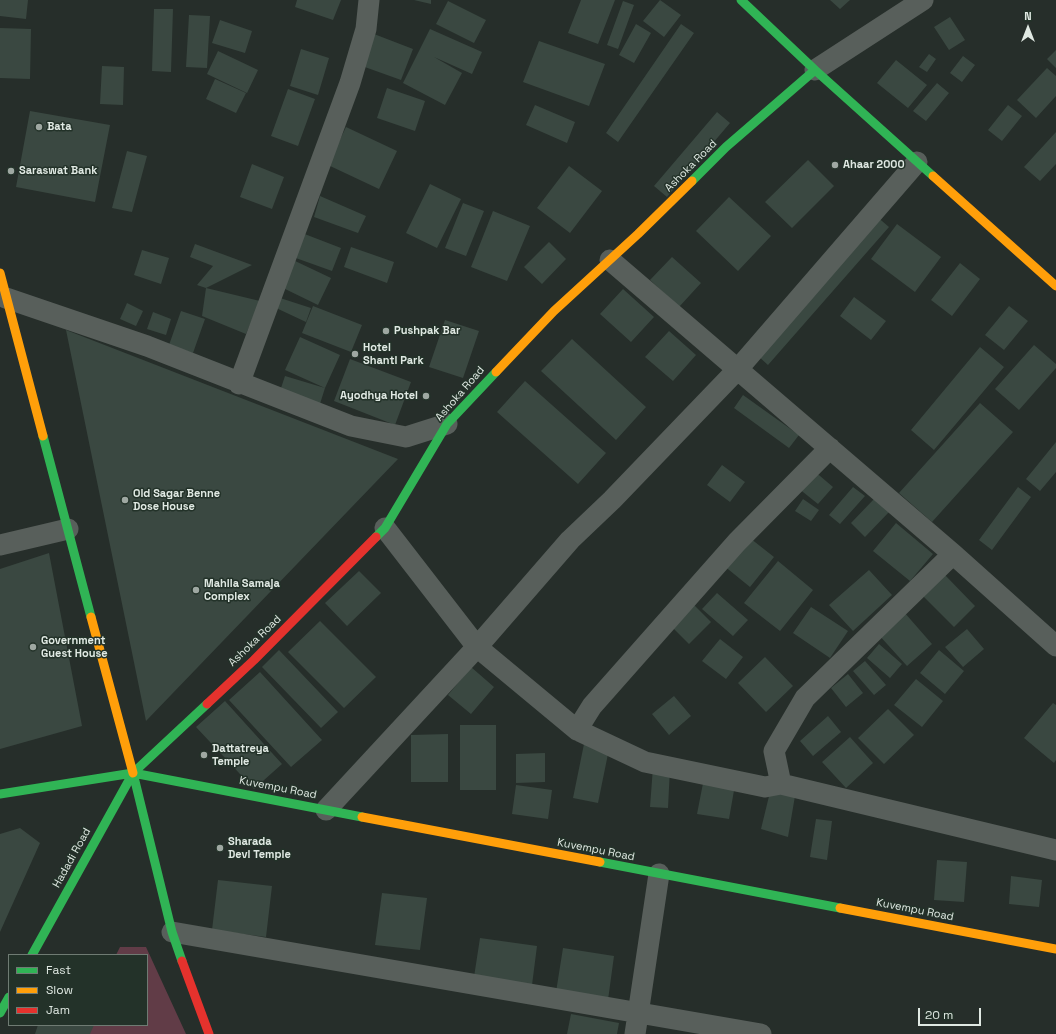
<!DOCTYPE html>
<style>
body{margin:0}
#map{position:relative;width:1056px;height:1034px;overflow:hidden;background:#262e2a;font-family:"Space Grotesk",sans-serif}
canvas{display:block}
.legend{position:absolute;left:8px;top:954px;width:140px;height:72px;box-sizing:border-box;background:#233229;border:1px solid #6f7b73;margin:0;padding:5px 7px;list-style:none;font-size:12px;color:#e0e9e3}
.legend li{display:flex;align-items:center;gap:8px;height:20px}
.legend b{width:20px;border:1px solid #6f7b73}
.north{position:absolute;left:1008px;top:8px;width:40px;height:40px;-webkit-text-stroke:3px #233229;paint-order:stroke;rotate:0deg;font-size:11px;font-weight:700;line-height:16px;text-align:center;color:#e0e9e3}
.north::after{content:'';display:block;margin:auto;width:14px;height:18px;background:#e0e9e3;clip-path:polygon(50% 0,100% 100%,50% 72%,0 100%)}
.scale{position:absolute;left:918px;top:1008px;width:63px;height:18px;box-sizing:border-box;border:2px solid #e0e9e3;border-top:0;padding-left:5px;font-size:12px;line-height:14px;white-space:nowrap;color:#e0e9e3;-webkit-text-stroke:3px #233229;paint-order:stroke}
</style>
<div id="map">
<canvas width="1056" height="1034"></canvas>
<ul class="legend">
<li><b style="height:5px;background:#30b455"></b>Fast</li>
<li><b style="height:5px;background:#ff9f0a"></b>Slow</li>
<li><b style="height:5px;background:#e5322d"></b>Jam</li>
</ul>
<div class="north">N</div>
<div class="scale">20 m</div>
</div>
<script>
const g = document.querySelector('canvas').getContext('2d');
g.lineJoin = 'round';
function paint(path, color) {
  g.fillStyle = color;
  g.fill(path, 'evenodd');
}
function trace(path, color, width, dash) {
  g.strokeStyle = color;
  g.lineWidth = width;
  g.lineCap = dash ? 'butt' : 'round';
  g.setLineDash(dash || []);
  g.stroke(path);
}
function write(font, color, halo, rows, align = 'center') {
  g.font = font + ' "Space Grotesk",sans-serif';
  g.lineWidth = 3;
  g.setLineDash([]);
  g.textBaseline = 'middle';
  g.strokeStyle = halo;
  g.fillStyle = color;
  for (const [text, x, y, turn = 0] of rows) {
    g.save();
    g.translate(x, y);
    g.rotate((+turn || 0) * Math.PI / 180);
    g.textAlign = isNaN(turn) ? turn : align;
    if (halo) g.strokeText(text, 0, 0);
    g.fillText(text, 0, 0);
    g.restore();
  }
}
const green = new Path2D(`
 M 120,947 L 146,947 L 186,1034 L 83,1034 L 87,1025 L 147,1025 L 147,955 L 116,955 Z`);
const building = new Path2D(`
 M 0,0 L 28,0 L 26,19 L 0,16 Z
 M 297,0 L 341,0 L 333,20 L 295,7 Z
 M 414,0 L 431,0 L 431,4 Z
 M 581,0 L 615,0 L 598,44 L 568,33 Z
 M 660,0 L 681,15 L 664,37 L 643,21 Z
 M 830,0 L 850,0 L 840,9 Z
 M 448,1 L 486,20 L 474,43 L 436,24 Z
 M 623,1 L 634,5 L 618,49 L 607,45 Z
 M 154,9 L 173,9 L 171,72 L 152,71 Z
 M 189,15 L 210,16 L 207,68 L 186,67 Z
 M 950,17 L 965,40 L 949,50 L 934,27 Z
 M 220,20 L 252,31 L 245,53 L 212,43 Z
 M 636,24 L 651,33 L 634,63 L 619,55 Z
 M 681,24 L 694,33 L 618,142 L 606,133 Z
 M 0,28 L 31,29 L 30,79 L 0,78 Z
 M 430,29 L 482,52 L 472,74 L 434,57 L 462,73 L 445,105 L 403,83 Z
 M 374,34 L 413,49 L 401,80 L 362,66 Z
 M 539,41 L 605,64 L 589,106 L 523,82 Z
 M 301,49 L 329,58 L 318,95 L 290,86 Z
 M 1056,50 L 1056,68 L 1047,59 Z
 M 218,51 L 258,70 L 247,93 L 207,74 Z
 M 929,54 L 936,59 L 927,72 L 919,67 Z
 M 963,56 L 975,65 L 962,82 L 950,73 Z
 M 896,60 L 927,85 L 908,108 L 877,83 Z
 M 102,66 L 124,67 L 123,105 L 100,104 Z
 M 1047,68 L 1056,76 L 1056,96 L 1036,118 L 1017,100 Z
 M 215,79 L 246,93 L 236,113 L 206,99 Z
 M 937,83 L 949,93 L 926,121 L 913,111 Z
 M 387,88 L 425,101 L 415,131 L 377,118 Z
 M 288,89 L 315,99 L 298,146 L 271,136 Z
 M 535,105 L 575,122 L 567,143 L 526,125 Z
 M 1008,105 L 1022,116 L 1002,141 L 988,130 Z
 M 30,111 L 110,125 L 95,202 L 16,187 Z
 M 717,112 L 730,123 L 667,197 L 654,186 Z
 M 346,127 L 397,151 L 379,189 L 328,165 Z
 M 1056,132 L 1056,164 L 1040,181 L 1024,167 Z
 M 127,151 L 147,156 L 132,212 L 112,208 Z
 M 808,160 L 834,186 L 792,228 L 765,202 Z
 M 252,164 L 284,177 L 272,209 L 240,197 Z
 M 569,166 L 602,191 L 570,233 L 537,208 Z
 M 430,184 L 461,199 L 437,248 L 406,233 Z
 M 320,196 L 366,216 L 358,233 L 314,217 Z
 M 729,197 L 771,236 L 738,271 L 696,231 Z
 M 463,203 L 484,211 L 466,256 L 445,248 Z
 M 868,209 L 889,227 L 768,365 L 747,346 Z
 M 493,211 L 530,226 L 507,281 L 471,267 Z
 M 897,224 L 941,257 L 915,292 L 871,259 Z
 M 302,233 L 341,248 L 332,271 L 293,257 Z
 M 549,242 L 566,259 L 542,284 L 524,267 Z
 M 195,244 L 252,265 L 206,288 L 197,285 L 213,266 L 190,257 Z
 M 351,247 L 394,262 L 387,283 L 344,267 Z
 M 142,250 L 169,258 L 161,284 L 134,275 Z
 M 672,257 L 701,283 L 679,307 L 650,280 Z
 M 293,260 L 331,278 L 318,305 L 281,287 Z
 M 960,263 L 980,279 L 952,316 L 931,300 Z
 M 206,288 L 260,301 L 246,334 L 202,316 Z
 M 623,289 L 654,317 L 631,342 L 600,314 Z
 M 277,297 L 311,308 L 306,322 L 274,307 Z
 M 854,297 L 886,321 L 871,340 L 840,316 Z
 M 127,303 L 143,311 L 136,326 L 120,319 Z
 M 313,306 L 362,325 L 351,352 L 302,333 Z
 M 1009,306 L 1028,321 L 1004,350 L 985,335 Z
 M 181,311 L 205,319 L 193,353 L 169,345 Z
 M 153,312 L 171,319 L 166,335 L 147,329 Z
 M 445,320 L 479,331 L 463,378 L 429,367 Z
 M 66,330 L 398,459 L 146,721 Z
 M 669,331 L 696,355 L 673,381 L 645,357 Z
 M 300,337 L 340,355 L 325,388 L 285,370 Z
 M 572,339 L 646,407 L 616,440 L 541,371 Z
 M 1034,345 L 1056,364 L 1056,368 L 1019,410 L 995,389 Z
 M 980,347 L 1004,367 L 934,450 L 911,430 Z
 M 350,359 L 411,382 L 395,425 L 334,401 Z
 M 285,376 L 325,388 L 319,407 L 279,394 Z
 M 525,381 L 606,453 L 578,484 L 497,412 Z
 M 743,395 L 799,435 L 789,448 L 734,408 Z
 M 980,403 L 1013,432 L 932,522 L 899,493 Z
 M 1056,442 L 1056,472 L 1040,491 L 1026,479 Z
 M 722,465 L 745,482 L 730,502 L 707,485 Z
 M 813,470 L 833,487 L 818,504 L 798,488 Z
 M 853,487 L 865,496 L 840,524 L 829,515 Z
 M 1018,487 L 1031,497 L 992,550 L 979,540 Z
 M 803,499 L 819,510 L 811,521 L 795,511 Z
 M 874,499 L 889,512 L 865,537 L 851,523 Z
 M 896,523 L 933,554 L 910,581 L 873,551 Z
 M 741,531 L 774,557 L 750,587 L 718,561 Z
 M 49,553 L 82,726 L 0,749 L 0,569 Z
 M 778,561 L 813,590 L 780,631 L 744,603 Z
 M 869,570 L 892,595 L 853,631 L 829,605 Z
 M 359,571 L 381,593 L 347,626 L 325,603 Z
 M 944,574 L 975,606 L 954,627 L 922,595 Z
 M 717,593 L 748,620 L 733,636 L 702,609 Z
 M 692,603 L 711,622 L 689,644 L 670,625 Z
 M 811,607 L 848,631 L 830,658 L 793,633 Z
 M 904,612 L 932,644 L 907,666 L 878,634 Z
 M 320,621 L 376,677 L 344,708 L 288,652 Z
 M 967,629 L 984,649 L 963,667 L 945,647 Z
 M 720,639 L 743,657 L 726,679 L 702,661 Z
 M 879,644 L 902,664 L 890,678 L 867,658 Z
 M 279,650 L 338,712 L 321,728 L 262,667 Z
 M 939,650 L 964,671 L 945,694 L 920,673 Z
 M 765,657 L 793,686 L 766,712 L 738,683 Z
 M 865,661 L 886,685 L 874,695 L 853,671 Z
 M 471,667 L 494,687 L 471,714 L 448,695 Z
 M 260,672 L 322,740 L 291,767 L 229,700 Z
 M 848,674 L 863,693 L 846,707 L 831,688 Z
 M 916,679 L 943,701 L 922,727 L 894,705 Z
 M 674,696 L 691,716 L 669,735 L 652,714 Z
 M 225,701 L 282,764 L 254,789 L 196,727 Z
 M 1053,703 L 1056,705 L 1056,760 L 1054,763 L 1024,738 Z
 M 888,709 L 914,735 L 884,764 L 858,738 Z
 M 828,716 L 841,732 L 813,756 L 800,741 Z
 M 460,725 L 496,725 L 496,790 L 460,790 Z
 M 448,734 L 448,782 L 411,782 L 411,735 Z
 M 850,737 L 873,763 L 846,788 L 822,762 Z
 M 584,744 L 609,749 L 598,803 L 573,798 Z
 M 545,753 L 545,782 L 516,783 L 516,754 Z
 M 653,767 L 670,768 L 668,808 L 650,807 Z
 M 705,773 L 736,779 L 729,819 L 697,814 Z
 M 516,785 L 552,790 L 548,819 L 512,814 Z
 M 770,792 L 795,796 L 788,837 L 761,829 Z
 M 816,819 L 832,821 L 827,860 L 810,857 Z
 M 20,828 L 40,843 L 0,932 L 0,834 Z
 M 937,860 L 967,862 L 964,902 L 934,900 Z
 M 1011,876 L 1042,880 L 1039,907 L 1009,904 Z
 M 218,880 L 272,886 L 266,937 L 212,930 Z
 M 382,893 L 427,898 L 420,950 L 375,945 Z
 M 480,938 L 537,946 L 532,985 L 474,977 Z
 M 563,948 L 614,956 L 608,1000 L 556,992 Z
 M 571,1014 L 619,1023 L 617,1034 L 567,1034 Z
 M 38,1025 L 94,1025 L 90,1034 L 35,1034 Z`);
const street = new Path2D(`
 M 815,70 L 923,0
 M 610,260 L 953,554 L 1056,646
 M 6,298 L 147,346 L 351,426 L 406,437 L 447,424
 M 239,384 L 350,83 L 366,29 L 369,0
 M 385,528 L 477,647 L 570,540 L 612,500 L 737,370 L 917,162
 M 0,545 L 68,529
 M 577,730 L 592,706 L 737,542 L 830,448
 M 781,784 L 774,751 L 805,698 L 953,554
 M 326,810 L 477,647 L 577,730 L 645,762 L 765,787 L 781,784 L 1056,850
 M 172,932 L 761,1034
 M 635,1034 L 659,874`);
const fast = new Path2D(`
 M 741,0 L 815,70 L 933,176
 M 692,181 L 726,147 L 815,70
 M 43,436 L 91,617
 M 376,537 L 385,528 L 447,424 L 496,372
 M 133,773 L 172,932 L 182,961
 M 0,794 L 133,773 L 362,817
 M 600,862 L 840,908
 M 32,955 L 133,773 L 207,704
 M 0,1013 L 9,997`);
const slow = new Path2D(`
 M 933,176 L 1056,286
 M 0,273 L 43,436
 M 496,372 L 554,311 L 638,234 L 692,181
 M 91,617 L 133,773
 M 362,817 L 600,862
 M 840,908 L 1056,949`);
const jam = new Path2D(`
 M 207,704 L 254,660 L 376,537
 M 182,961 L 209,1034`);
const markers = [
 [39,127,4,"#9fa8a2"],
 [835,165,4,"#9fa8a2"],
 [11,171,4,"#9fa8a2"],
 [386,331,4,"#9fa8a2"],
 [355,354,4,"#9fa8a2"],
 [426,396,4,"#9fa8a2"],
 [125,500,4,"#9fa8a2"],
 [196,590,4,"#9fa8a2"],
 [33,647,4,"#9fa8a2"],
 [204,755,4,"#9fa8a2"],
 [220,848,4,"#9fa8a2"]
];
const poiNames = [
 ["Bata",47,127],
 ["Ahaar 2000",843,165],
 ["Saraswat Bank",19,171],
 ["Pushpak Bar",394,331],
 ["Hotel",363,348],
 ["Shanti Park",363,361],
 ["Ayodhya Hotel",418,396,"right"],
 ["Old Sagar Benne",133,494],
 ["Dose House",133,507],
 ["Mahila Samaja",204,584],
 ["Complex",204,597],
 ["Government",41,641],
 ["Guest House",41,654],
 ["Dattatreya",212,749],
 ["Temple",212,762],
 ["Sharada",228,842],
 ["Devi Temple",228,855]
];
const streetNames = [
 ["Ashoka Road",691,166,-45],
 ["Ashoka Road",460,394,-49],
 ["Ashoka Road",255,641,-44],
 ["Kuvempu Road",278,788,11],
 ["Kuvempu Road",596,850,11],
 ["Hadadi Road",72,858,-61],
 ["Kuvempu Road",915,910,11]
];
paint(green, '#613c47');
paint(building, '#3a4841');
trace(street, '#585f5b', 21);
trace(fast, '#30b455', 9);
trace(slow, '#ff9f0a', 9);
trace(jam, '#e5322d', 9);
for (const [x, y, r, color] of markers) {
  const dot = new Path2D();
  dot.arc(x, y, r, 0, 2 * Math.PI);
  g.fillStyle = color;
  g.fill(dot);
  trace(dot, '#233229', 1.5);
}
write('bold 11px', '#e0e9e3', '#233229', poiNames, 'left');
write('11px', '#e0e9e3', '#233229', streetNames);
</script>
